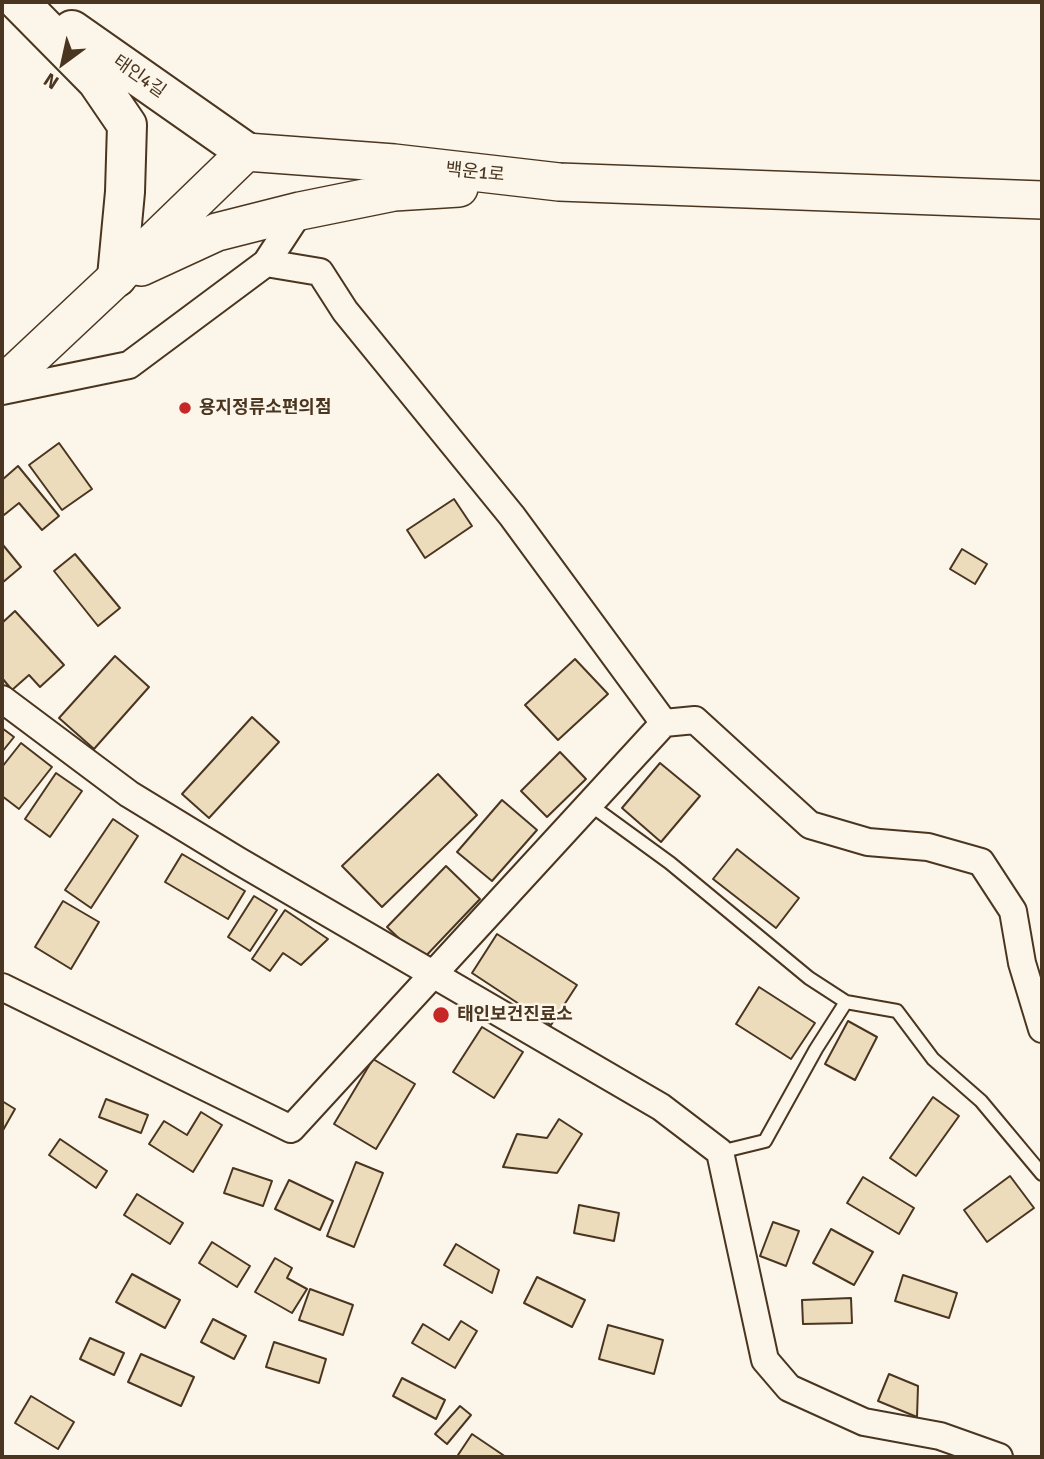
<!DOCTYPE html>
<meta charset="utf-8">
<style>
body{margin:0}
#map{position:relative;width:1044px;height:1459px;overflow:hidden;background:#fbf6e9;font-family:Signika,sans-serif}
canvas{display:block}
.frame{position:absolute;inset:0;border:4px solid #4a3520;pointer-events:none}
.north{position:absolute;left:28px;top:28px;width:70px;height:70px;-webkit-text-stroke:5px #fbf6e9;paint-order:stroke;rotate:213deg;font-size:19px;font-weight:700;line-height:28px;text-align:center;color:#4a3520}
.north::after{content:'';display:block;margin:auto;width:24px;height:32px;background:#4a3520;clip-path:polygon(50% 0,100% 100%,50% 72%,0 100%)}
</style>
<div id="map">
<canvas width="1044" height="1459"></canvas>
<div class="frame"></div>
<div class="north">N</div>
</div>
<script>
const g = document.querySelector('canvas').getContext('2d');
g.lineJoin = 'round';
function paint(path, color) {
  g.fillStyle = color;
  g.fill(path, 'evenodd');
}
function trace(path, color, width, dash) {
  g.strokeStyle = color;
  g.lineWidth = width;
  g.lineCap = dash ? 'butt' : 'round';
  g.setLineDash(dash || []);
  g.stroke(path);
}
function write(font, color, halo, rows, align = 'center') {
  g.font = font + ' Signika,"Noto Sans KR",sans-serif';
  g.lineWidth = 5;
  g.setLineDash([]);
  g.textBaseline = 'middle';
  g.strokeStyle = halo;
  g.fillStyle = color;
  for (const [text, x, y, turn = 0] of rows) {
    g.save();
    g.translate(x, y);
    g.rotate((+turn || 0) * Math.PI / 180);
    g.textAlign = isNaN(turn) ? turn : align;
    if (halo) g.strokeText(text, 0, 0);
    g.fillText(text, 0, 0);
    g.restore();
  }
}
const building = new Path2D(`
 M 59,443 L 92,489 L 62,510 L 29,465 Z
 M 18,466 L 59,516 L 42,530 L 19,503 L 4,515 L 2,512 L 2,480 Z
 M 454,499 L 472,526 L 425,558 L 407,530 Z
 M 3,545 L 21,567 L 2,583 L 2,547 Z
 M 962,549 L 987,564 L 975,584 L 950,569 Z
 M 75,554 L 120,608 L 98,626 L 54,571 Z
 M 15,611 L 64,665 L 40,687 L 29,675 L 12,690 L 2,678 L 2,623 Z
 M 115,656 L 149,687 L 94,749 L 59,718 Z
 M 575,659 L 608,694 L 558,740 L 525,705 Z
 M 252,717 L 279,742 L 209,818 L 182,794 Z
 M 2,728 L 14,737 L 2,752 Z
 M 21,743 L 52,767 L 19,809 L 2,796 L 2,767 Z
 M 560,752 L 586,779 L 547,817 L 521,791 Z
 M 660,763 L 700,796 L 661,842 L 622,808 Z
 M 56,773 L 82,791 L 50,837 L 25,819 Z
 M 438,774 L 477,815 L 382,907 L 342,866 Z
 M 502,800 L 537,830 L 492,881 L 457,852 Z
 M 113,819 L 138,836 L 91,908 L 65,890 Z
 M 737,849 L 799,898 L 776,928 L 713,879 Z
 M 182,854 L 245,891 L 228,919 L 165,882 Z
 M 446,866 L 480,899 L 422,960 L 387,927 Z
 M 254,896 L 277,910 L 250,951 L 228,937 Z
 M 63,901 L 99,922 L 71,969 L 35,947 Z
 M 285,910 L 328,939 L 301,965 L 283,953 L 270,971 L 252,959 Z
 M 497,934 L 577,985 L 551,1025 L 472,973 Z
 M 759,987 L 815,1023 L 791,1059 L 736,1024 Z
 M 848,1021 L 877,1037 L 855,1080 L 825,1064 Z
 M 482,1027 L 523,1052 L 494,1098 L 453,1072 Z
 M 373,1059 L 415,1084 L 376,1149 L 334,1124 Z
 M 933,1097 L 959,1116 L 916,1176 L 890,1158 Z
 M 106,1099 L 148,1115 L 141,1133 L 99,1117 Z
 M 2,1101 L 15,1109 L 2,1132 Z
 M 201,1112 L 222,1125 L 193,1172 L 149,1144 L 164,1121 L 187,1135 Z
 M 559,1119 L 582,1134 L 557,1173 L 503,1167 L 517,1134 L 547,1138 Z
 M 60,1139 L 107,1171 L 96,1188 L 49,1155 Z
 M 356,1162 L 383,1173 L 354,1247 L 327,1236 Z
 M 233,1168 L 272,1181 L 263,1206 L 224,1193 Z
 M 1010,1176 L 1034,1208 L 987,1242 L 964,1210 Z
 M 863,1177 L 914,1208 L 899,1234 L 847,1203 Z
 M 289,1180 L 333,1201 L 320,1230 L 275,1209 Z
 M 137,1194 L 183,1223 L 170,1244 L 124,1215 Z
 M 579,1205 L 619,1213 L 614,1241 L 574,1233 Z
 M 773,1222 L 799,1231 L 786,1266 L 760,1256 Z
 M 831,1229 L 873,1252 L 854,1285 L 813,1263 Z
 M 212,1242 L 250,1266 L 237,1287 L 199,1263 Z
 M 456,1244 L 499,1270 L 492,1293 L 444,1265 Z
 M 275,1258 L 292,1268 L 287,1278 L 307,1289 L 292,1313 L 255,1292 Z
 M 132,1274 L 180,1300 L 165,1328 L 116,1302 Z
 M 903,1275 L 957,1293 L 949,1318 L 895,1301 Z
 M 537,1277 L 585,1300 L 572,1327 L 524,1303 Z
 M 310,1289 L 353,1305 L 343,1335 L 299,1320 Z
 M 851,1298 L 852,1323 L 803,1324 L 802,1300 Z
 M 213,1319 L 246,1336 L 234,1359 L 201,1342 Z
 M 461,1321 L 477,1331 L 455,1368 L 412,1343 L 423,1324 L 449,1340 Z
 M 608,1325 L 663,1340 L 654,1374 L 599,1359 Z
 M 90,1338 L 124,1353 L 114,1375 L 80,1359 Z
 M 274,1342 L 326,1359 L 319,1383 L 266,1367 Z
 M 141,1354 L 194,1377 L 181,1406 L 128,1382 Z
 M 889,1374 L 918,1386 L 917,1417 L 878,1401 Z
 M 402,1378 L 445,1400 L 436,1419 L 393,1396 Z
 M 31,1396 L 74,1422 L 58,1449 L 15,1423 Z
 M 460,1406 L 471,1415 L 447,1444 L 435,1434 Z
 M 472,1434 L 506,1457 L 461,1457 L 458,1455 Z`);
const lane = new Path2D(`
 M 589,804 L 670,863 L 809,978 L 846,1002 L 897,1011 L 933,1059 L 981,1101 L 1042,1174
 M 720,1152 L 765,1141 L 816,1049 L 846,1002`);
const street = new Path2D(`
 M 266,263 L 300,211
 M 2,391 L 129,365 L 266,263 L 320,272 L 345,311 L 512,516 L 664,723 L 695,720 L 810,825 L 868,842 L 928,847 L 981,862 L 1013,911 L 1022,963 L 1042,1029
 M 2,699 L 129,794 L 237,860 L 661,1107 L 720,1152 L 765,1360 L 789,1388 L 864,1422 L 940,1436 L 999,1457
 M 2,987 L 291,1129 L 664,723`);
const secondary = new Path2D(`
 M 141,267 L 217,232 L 300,211 L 394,192 L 459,188
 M 2,385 L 117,277 L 246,152 L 394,163 L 559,182 L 1042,200`);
const primary = new Path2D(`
 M 19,2 L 97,81 L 127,125 L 125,192 L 117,277
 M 72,30 L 246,152`);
const markers = [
 [185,408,7,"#c62828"],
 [441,1015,9,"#c62828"]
];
const streetNames = [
 ["태인4길",139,77,35],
 ["백운1로",475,173,6]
];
const poiNames = [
 ["용지정류소편의점",199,408],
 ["태인보건진료소",457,1015]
];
paint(building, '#ecdcbc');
trace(building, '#4a3520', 2);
trace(lane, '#4a3520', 16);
trace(street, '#4a3520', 30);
trace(secondary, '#4a3520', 40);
trace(primary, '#4a3520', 42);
trace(lane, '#fbf6e9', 12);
trace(street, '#fbf6e9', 26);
trace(secondary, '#fbf6e9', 37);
trace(primary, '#fbf6e9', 38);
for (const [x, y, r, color] of markers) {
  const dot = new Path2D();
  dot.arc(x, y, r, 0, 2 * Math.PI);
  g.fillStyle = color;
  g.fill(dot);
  trace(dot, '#fbf6e9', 2.5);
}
write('18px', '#4a3520', '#fbf6e9', streetNames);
write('bold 18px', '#4a3520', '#fbf6e9', poiNames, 'left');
</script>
